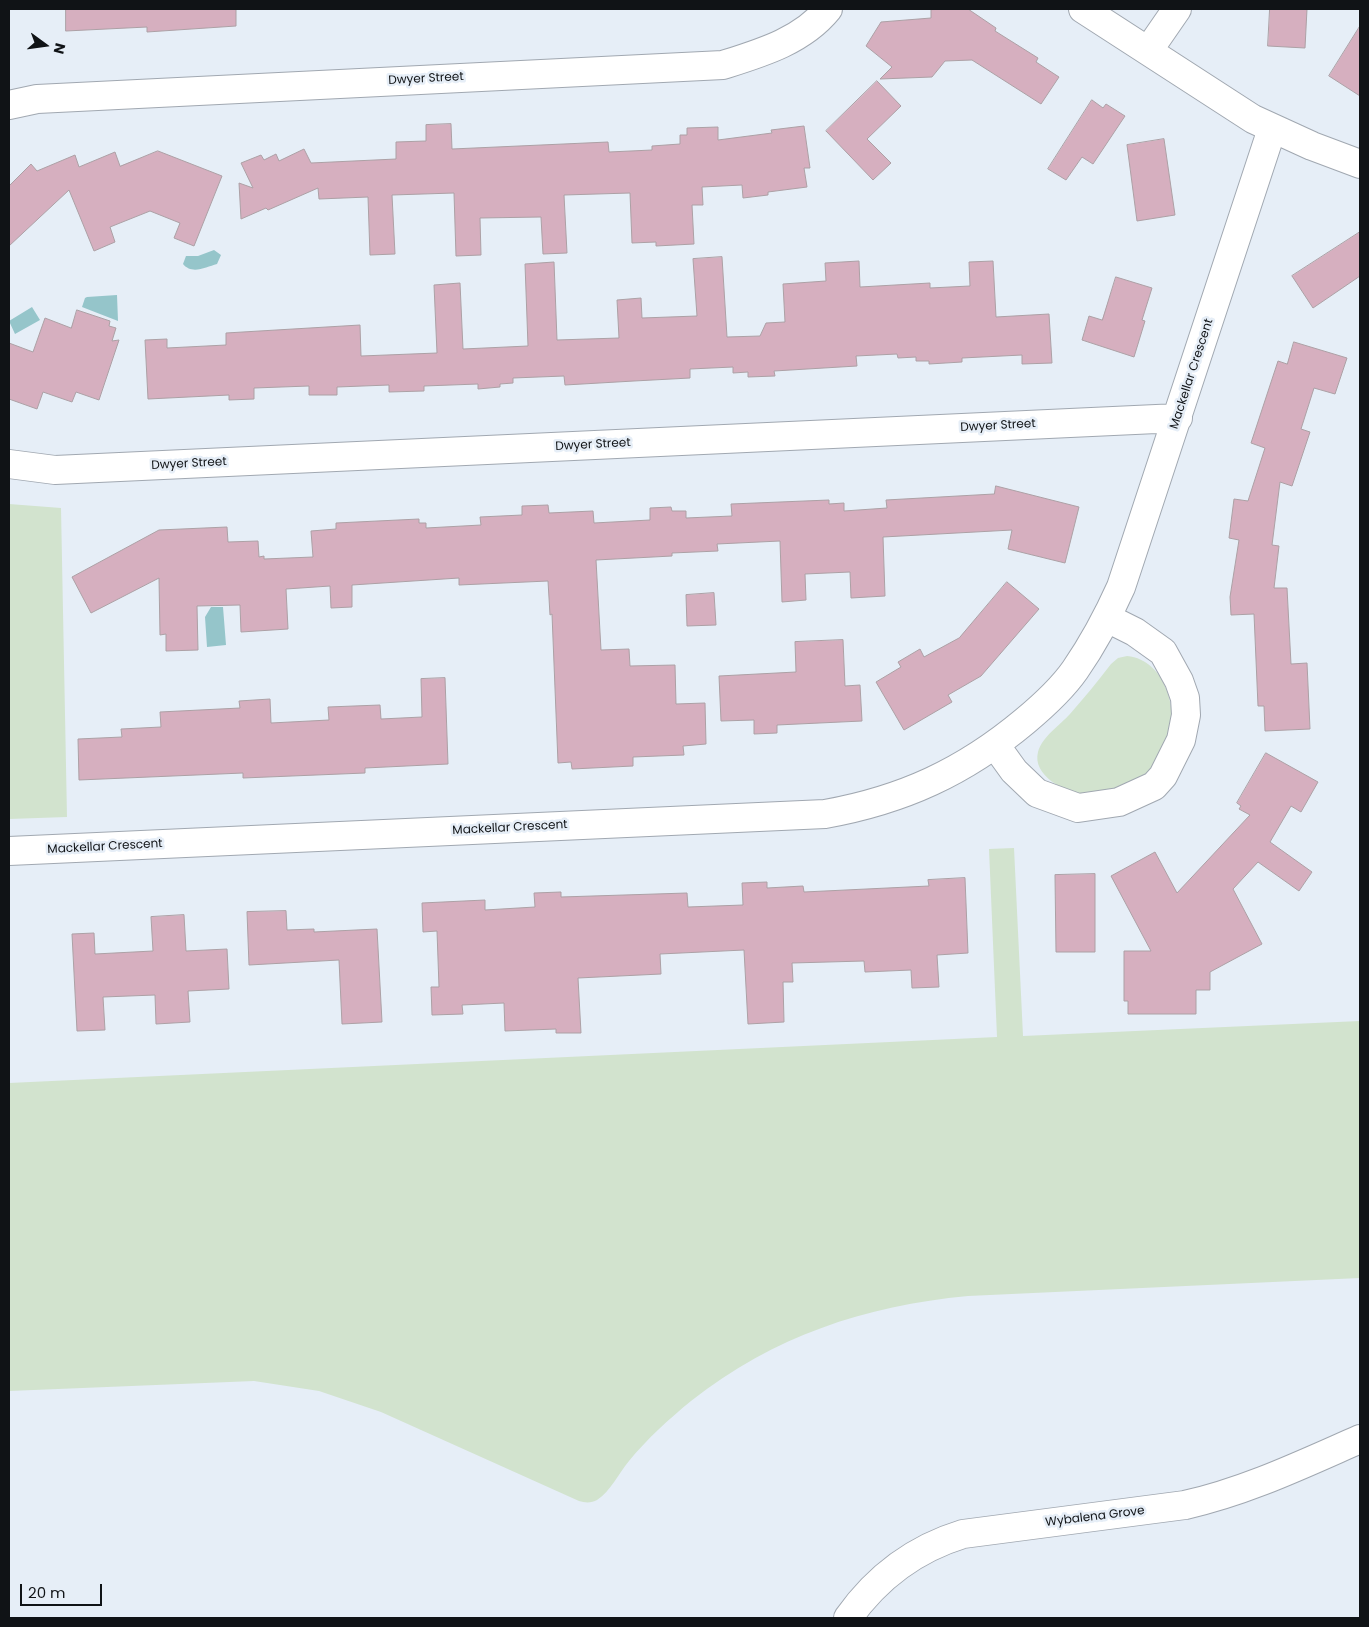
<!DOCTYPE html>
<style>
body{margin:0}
#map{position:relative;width:1369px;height:1627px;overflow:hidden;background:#e6eef7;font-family:Poppins,sans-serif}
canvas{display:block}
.frame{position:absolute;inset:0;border:10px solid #101316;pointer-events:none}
.north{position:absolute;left:20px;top:20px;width:50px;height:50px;-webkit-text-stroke:4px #e6eef7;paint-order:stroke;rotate:104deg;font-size:14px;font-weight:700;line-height:20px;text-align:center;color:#101316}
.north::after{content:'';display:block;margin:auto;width:18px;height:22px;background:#101316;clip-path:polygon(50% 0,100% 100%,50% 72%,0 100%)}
.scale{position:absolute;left:20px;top:1584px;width:82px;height:22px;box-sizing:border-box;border:2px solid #101316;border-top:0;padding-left:6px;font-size:15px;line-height:18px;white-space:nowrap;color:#101316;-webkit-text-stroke:4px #e6eef7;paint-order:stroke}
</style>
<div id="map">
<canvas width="1369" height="1627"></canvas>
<div class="frame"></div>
<div class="north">N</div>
<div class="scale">20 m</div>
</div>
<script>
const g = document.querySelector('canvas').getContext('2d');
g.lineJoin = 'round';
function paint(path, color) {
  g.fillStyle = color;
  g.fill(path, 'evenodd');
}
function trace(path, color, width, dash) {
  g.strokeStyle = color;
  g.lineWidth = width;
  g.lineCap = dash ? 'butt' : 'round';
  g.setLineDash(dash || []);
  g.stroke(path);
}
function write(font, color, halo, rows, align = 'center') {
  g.font = font + ' Poppins,sans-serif';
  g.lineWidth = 5;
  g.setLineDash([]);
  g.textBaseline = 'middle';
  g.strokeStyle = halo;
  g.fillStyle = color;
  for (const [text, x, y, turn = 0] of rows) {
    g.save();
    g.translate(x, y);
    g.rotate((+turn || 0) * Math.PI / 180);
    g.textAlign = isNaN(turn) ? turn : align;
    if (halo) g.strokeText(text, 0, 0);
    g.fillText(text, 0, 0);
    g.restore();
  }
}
const green = new Path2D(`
 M 9,504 L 61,508 L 67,817 L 9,819 Z
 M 1127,656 C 1147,658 1160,672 1167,691 C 1174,711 1173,727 1164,746 C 1157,763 1149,778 1131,786 C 1124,790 1091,795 1083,794 C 1064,792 1032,775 1038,752 C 1042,737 1060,725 1070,714 C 1084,698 1098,681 1111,664 L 1118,658 Z
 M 1014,848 L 1023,1036 L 1360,1021 L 1360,1278 L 968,1296 C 864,1306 774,1336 691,1401 C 669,1419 647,1439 629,1461 C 619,1473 610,1492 597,1500 C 592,1503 585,1503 579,1501 L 381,1412 L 319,1391 L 254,1381 L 9,1391 L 9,1083 L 997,1037 L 989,849 Z`);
const water = new Path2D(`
 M 214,250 L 221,255 L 217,264 C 206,267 192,275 183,264 L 186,256 L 198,256 Z
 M 117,295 L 118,321 L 82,307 L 85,298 L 87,297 Z
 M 32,307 L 40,320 L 15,334 L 9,321 Z
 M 211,607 L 223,607 L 226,645 L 207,647 L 205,617 Z`);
const building = new Path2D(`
 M 66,9 L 236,9 L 236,26 L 147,32 L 147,27 L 66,31 Z
 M 968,9 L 996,28 L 995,31 L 1038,58 L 1036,62 L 1059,77 L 1041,104 L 972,60 L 945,61 L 932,77 L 880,79 L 892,67 L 866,46 L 881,22 L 931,18 L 931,10 Z
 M 1270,9 L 1307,9 L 1305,48 L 1268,46 Z
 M 1360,26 L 1360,96 L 1329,76 Z
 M 877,81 L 901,106 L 867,139 L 891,163 L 873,180 L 826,131 Z
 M 1092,100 L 1103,108 L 1106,104 L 1125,116 L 1093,164 L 1082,157 L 1066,180 L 1048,169 Z
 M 451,124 L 452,149 L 608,142 L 609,152 L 652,150 L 652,146 L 680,144 L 680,135 L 687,135 L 687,128 L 718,127 L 718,140 L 772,133 L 771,130 L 804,126 L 810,168 L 804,168 L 807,187 L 768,192 L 768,195 L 743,198 L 742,185 L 702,187 L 703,205 L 692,205 L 694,244 L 656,246 L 656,242 L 632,243 L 630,193 L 564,195 L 567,253 L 543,254 L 541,217 L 480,218 L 481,255 L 456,256 L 454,193 L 392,195 L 395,254 L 370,255 L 368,197 L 319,199 L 318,188 L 268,210 L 266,208 L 241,219 L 239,183 L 253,188 L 241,163 L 261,155 L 264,160 L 276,154 L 279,161 L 304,149 L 311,163 L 396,159 L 396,142 L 426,141 L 426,125 Z
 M 1164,139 L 1175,215 L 1137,221 L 1127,145 Z
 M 158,151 L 222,176 L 194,246 L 174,238 L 180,223 L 150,211 L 110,227 L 115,242 L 94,251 L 69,190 L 9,246 L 9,186 L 31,164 L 37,171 L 75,155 L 79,167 L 115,152 L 120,166 Z
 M 1360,232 L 1360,276 L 1313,308 L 1292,276 Z
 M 722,257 L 727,337 L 760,336 L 766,323 L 785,322 L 783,284 L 826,281 L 825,263 L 859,261 L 860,287 L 930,283 L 930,288 L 970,286 L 969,262 L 993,261 L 996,317 L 1049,314 L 1052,363 L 1022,364 L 1022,355 L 962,358 L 962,362 L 929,364 L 929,361 L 916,361 L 916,357 L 898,358 L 897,354 L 856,356 L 857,366 L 774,371 L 775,376 L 748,377 L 748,372 L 733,373 L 733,367 L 690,369 L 690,378 L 634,381 L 565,385 L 564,376 L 513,378 L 513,383 L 500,384 L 500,387 L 478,389 L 478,384 L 424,386 L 424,391 L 389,392 L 389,385 L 337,387 L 337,395 L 309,395 L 309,386 L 254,388 L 254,399 L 229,400 L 229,395 L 148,399 L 145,340 L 167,339 L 167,348 L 226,345 L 226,333 L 360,325 L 361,356 L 437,353 L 434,285 L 460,283 L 463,349 L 528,346 L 525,264 L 554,262 L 557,340 L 619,338 L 617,300 L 641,298 L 642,318 L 697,316 L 693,259 Z
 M 1116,277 L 1152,288 L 1142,320 L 1145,321 L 1134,357 L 1082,340 L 1089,316 L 1102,320 Z
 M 77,310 L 110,321 L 109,326 L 116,328 L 112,341 L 119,340 L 99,400 L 76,392 L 72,402 L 43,392 L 37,409 L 9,399 L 9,343 L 33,352 L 45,318 L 71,328 Z
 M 1294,342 L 1347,358 L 1335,394 L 1314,388 L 1301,429 L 1310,432 L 1292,486 L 1280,482 L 1272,545 L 1279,546 L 1274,588 L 1287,588 L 1291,664 L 1307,663 L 1310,729 L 1265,731 L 1264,706 L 1258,706 L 1254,614 L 1231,615 L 1230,597 L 1239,540 L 1229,538 L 1234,499 L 1248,501 L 1265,448 L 1251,443 L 1278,361 L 1287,364 Z
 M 996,486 L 1079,507 L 1065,563 L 1008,549 L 1012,530 L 883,537 L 885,596 L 851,598 L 850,572 L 805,574 L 806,600 L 782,602 L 780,541 L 717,544 L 718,551 L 672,553 L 672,556 L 596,560 L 601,650 L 629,649 L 630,666 L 675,665 L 676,704 L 705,703 L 706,744 L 683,746 L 684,755 L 633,757 L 633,766 L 572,769 L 571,762 L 558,763 L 552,614 L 550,615 L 548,581 L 459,585 L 459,578 L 352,585 L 352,607 L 331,608 L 330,586 L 286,589 L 288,629 L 241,632 L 240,605 L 197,606 L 198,650 L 166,651 L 166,634 L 160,635 L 159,578 L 91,613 L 72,577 L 159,530 L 227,527 L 228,542 L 258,541 L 259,557 L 264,556 L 264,559 L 313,557 L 311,531 L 336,529 L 336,523 L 419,519 L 419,523 L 426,523 L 426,528 L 481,525 L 480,517 L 522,515 L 522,506 L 548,505 L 549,513 L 593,511 L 594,523 L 650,520 L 650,508 L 671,507 L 672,511 L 686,511 L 686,518 L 732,516 L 731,504 L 829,500 L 829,504 L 844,503 L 844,511 L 887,508 L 886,500 L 994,494 Z
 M 1007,582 L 1039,609 L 981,676 L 948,695 L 952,702 L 904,730 L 876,682 L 901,667 L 898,662 L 920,649 L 924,657 L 959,638 Z
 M 714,593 L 716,625 L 687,626 L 686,595 Z
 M 843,640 L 845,686 L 860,685 L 862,721 L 777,725 L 777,733 L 754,734 L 754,720 L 721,721 L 719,676 L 796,672 L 795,642 Z
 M 445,678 L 448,764 L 365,768 L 365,773 L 243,778 L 243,773 L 79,780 L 78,739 L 122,737 L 121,729 L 161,727 L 160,712 L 240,708 L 239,701 L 270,699 L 271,723 L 329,720 L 328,707 L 380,705 L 381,719 L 422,717 L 421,679 Z
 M 1266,753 L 1318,782 L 1301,812 L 1291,806 L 1270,842 L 1312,872 L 1299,891 L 1258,862 L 1233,889 L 1262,944 L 1210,972 L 1210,990 L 1196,990 L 1196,1014 L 1128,1014 L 1128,1001 L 1124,1001 L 1124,951 L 1151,951 L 1111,876 L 1155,852 L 1177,893 L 1250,815 L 1239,809 L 1241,806 L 1237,803 Z
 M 1095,874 L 1095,952 L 1056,952 L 1055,875 Z
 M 965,878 L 968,953 L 937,955 L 939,987 L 912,988 L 911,970 L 865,972 L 864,961 L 792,963 L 793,982 L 783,982 L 784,1022 L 748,1024 L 744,950 L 660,954 L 661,974 L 578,978 L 581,1033 L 556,1033 L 556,1029 L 505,1031 L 504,1003 L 462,1005 L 463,1014 L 432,1015 L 431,987 L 439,987 L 437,931 L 423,932 L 422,903 L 485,900 L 485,910 L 535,907 L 534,893 L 561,892 L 561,897 L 687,893 L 688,907 L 743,905 L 742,883 L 767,882 L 767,888 L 803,886 L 804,892 L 929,886 L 928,880 Z
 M 286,911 L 287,930 L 314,929 L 314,932 L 377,929 L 382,1022 L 342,1024 L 339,960 L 249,965 L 247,912 Z
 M 184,915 L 186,951 L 227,949 L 229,989 L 188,991 L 190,1022 L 156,1024 L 155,995 L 103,997 L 105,1030 L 77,1031 L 72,934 L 94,933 L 95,954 L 153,951 L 151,917 Z`);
const minor = new Path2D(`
 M 1083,9 L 1253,119 L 1312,146 L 1360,164
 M 1148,51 L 1177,9
 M 9,105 L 37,99 L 723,65 C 761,53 802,41 828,9
 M 9,464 L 55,470 L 1178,418
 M 996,746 L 1014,771 L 1037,793 L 1078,808 L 1119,802 L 1154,786 L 1163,776 L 1181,740 L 1186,715 L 1185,698 L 1179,681 L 1163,652 L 1135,632 L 1107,618
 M 9,851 L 825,814 C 903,800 964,772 1025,721 C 1043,706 1061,690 1075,670 C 1093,644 1108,616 1121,587 L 1272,129
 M 848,1618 C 877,1577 914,1549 963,1534 L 1185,1505 C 1247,1491 1303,1464 1360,1439`);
const streetNames = [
 ["Dwyer Street",426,79,-3],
 ["Mackellar Crescent",1192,374,-72],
 ["Dwyer Street",998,426,-3],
 ["Dwyer Street",593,445,-3],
 ["Dwyer Street",189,464,-3],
 ["Mackellar Crescent",510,828,-3],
 ["Mackellar Crescent",105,847,-3],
 ["Wybalena Grove",1095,1517,-7]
];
paint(green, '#d2e3ce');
paint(water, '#95c5ca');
paint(building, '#d6afbf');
trace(building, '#aca0a5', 1);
trace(minor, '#a1a8b1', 30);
trace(minor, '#fff', 28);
write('12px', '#101316', '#e6eef7', streetNames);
</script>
